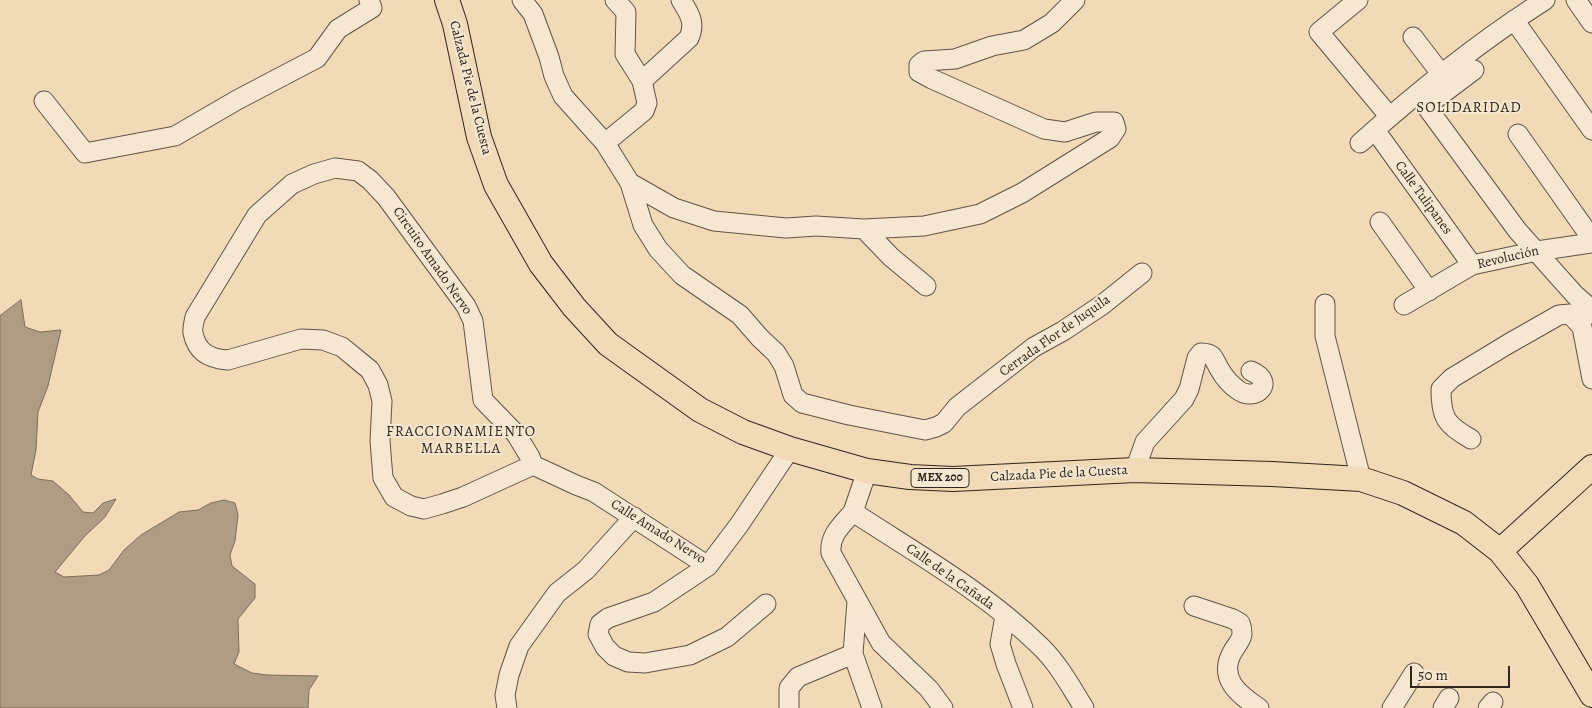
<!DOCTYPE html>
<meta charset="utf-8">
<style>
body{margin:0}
#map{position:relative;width:1592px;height:708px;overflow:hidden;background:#f1dab8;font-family:Alegreya,serif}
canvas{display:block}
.scale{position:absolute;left:1410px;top:666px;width:100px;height:22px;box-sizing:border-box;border:2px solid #30261d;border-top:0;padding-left:6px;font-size:15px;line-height:18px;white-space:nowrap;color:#30261d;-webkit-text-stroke:4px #f6e7d1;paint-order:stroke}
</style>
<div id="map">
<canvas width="1592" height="708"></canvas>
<div class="scale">50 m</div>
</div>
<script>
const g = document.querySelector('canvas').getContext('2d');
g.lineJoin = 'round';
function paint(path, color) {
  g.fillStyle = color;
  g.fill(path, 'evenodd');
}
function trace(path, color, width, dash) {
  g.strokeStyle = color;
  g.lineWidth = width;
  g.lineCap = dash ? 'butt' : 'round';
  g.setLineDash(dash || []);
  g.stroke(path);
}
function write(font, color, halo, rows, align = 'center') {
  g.font = font + ' Alegreya,serif';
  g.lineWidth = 4;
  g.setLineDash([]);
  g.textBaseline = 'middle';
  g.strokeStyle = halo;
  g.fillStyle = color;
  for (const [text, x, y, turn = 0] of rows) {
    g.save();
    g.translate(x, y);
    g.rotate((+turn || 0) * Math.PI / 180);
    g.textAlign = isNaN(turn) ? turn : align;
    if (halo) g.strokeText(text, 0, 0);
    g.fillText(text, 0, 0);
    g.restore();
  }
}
const water = new Path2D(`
 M 21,300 L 25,327 L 40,332 L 61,330 L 48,386 L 38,412 L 36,450 L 31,475 L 38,479 L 53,481 L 69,495 L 83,512 L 93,513 L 103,503 L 116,499 L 105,517 L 84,537 L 55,572 L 64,577 L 99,575 L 109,570 L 124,550 L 141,535 L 179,512 L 198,510 L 211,503 L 224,500 L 235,503 L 238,515 L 235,541 L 230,555 L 232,566 L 255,584 L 255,598 L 238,619 L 239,652 L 234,664 L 252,673 L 267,675 L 318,676 L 309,690 L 308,708 L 0,708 L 0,316 Z`);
const minor = new Path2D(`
 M 522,0 L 533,14 L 549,57 L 554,76 L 563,96 L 605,143 L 630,183 L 643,225 L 658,249 L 682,275 L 740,315 L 760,338 L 776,353 L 784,366 L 793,395 L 802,403 L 849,415 L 925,430 L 936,427 L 944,423 L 957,407 L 1034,347 L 1063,331 L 1102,305 L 1142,273
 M 1358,0 L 1319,32 L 1390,117
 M 1576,0 L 1592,23
 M 1514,20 L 1592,130
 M 1413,37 L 1442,75
 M 1474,70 L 1426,106 L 1517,230 L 1575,295 L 1590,308 L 1592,314
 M 642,81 L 689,38 C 696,22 689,13 681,0
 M 44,101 L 85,153 L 175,136 L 237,100 L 317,58 L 338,29 L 372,8 L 369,0
 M 1375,130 L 1472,265
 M 1518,134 L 1592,239
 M 605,143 L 644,111 L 647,103 L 642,81 L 625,54 L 626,12 L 615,0
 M 1360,143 C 1417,92 1480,41 1545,0
 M 335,168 L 358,171 L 370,180 L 386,197 L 466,306 L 473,321 L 483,400 L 516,434 L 530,457 L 533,465 L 463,497 L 442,504 L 424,509 L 411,506 L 394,497 L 383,478 L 380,441 L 382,401 L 378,385 L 370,370 L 359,361 L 342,347 L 323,340 L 301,339 L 228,360 C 210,359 197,353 193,333 C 192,329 194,322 195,317 L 257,215 L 292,184 L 314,174 Z
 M 630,183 L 674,208 L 714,221 L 786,228 L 816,226 L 864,229 L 924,226 L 980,214 L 1022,193 L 1110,138 L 1116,129 L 1114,122 L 1096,122 L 1065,132 L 1044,129 L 932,79 L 919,72 L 919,65 L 924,61 L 955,59 L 992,46 L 1024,40 L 1052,23 L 1075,0
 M 1380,222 L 1429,291
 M 864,229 L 891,257 L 926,286
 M 1325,304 L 1325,336 L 1361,479
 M 1404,305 L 1472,265 L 1537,251 L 1592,243
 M 1471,439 C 1446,425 1441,418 1441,389 L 1452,378 L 1508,344 L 1559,315 L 1570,314 L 1582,327 L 1592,379
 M 533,465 L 576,485 L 594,492 L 708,566
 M 1135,470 L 1145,442 L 1184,399 L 1189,389 L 1197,358 L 1201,353 C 1205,353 1209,353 1212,356 C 1215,360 1217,365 1220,370 C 1224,377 1231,385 1238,390 C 1255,403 1277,382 1251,371
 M 867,471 L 853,512 C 917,554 985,592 1040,646 C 1058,663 1071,687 1084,708
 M 853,512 C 842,525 829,535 831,553 L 881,643 L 929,689 L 943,708
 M 857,601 L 853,654 L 872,708
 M 766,604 L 727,637 L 690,655 L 645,663 L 628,662 L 614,656 L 605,647 L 598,634 L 600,624 L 608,618 L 654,602 L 708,566 L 739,525 L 790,449
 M 1194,606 L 1233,619 L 1240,623 C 1245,637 1240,640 1233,651 C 1217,678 1239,695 1259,708
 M 1005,616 L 1000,644 L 1006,664 L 1023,708
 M 507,708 L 505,695 L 509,675 L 519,646 L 557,593 L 586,570 L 634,517
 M 789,708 L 789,688 L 798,677 L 853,654
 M 1392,708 L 1414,673
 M 1443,708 L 1449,698
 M 1488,708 L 1493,702`);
const major = new Path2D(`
 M 447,0 L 455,24 L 479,137 L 496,185 L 541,264 L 574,307 L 608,344 L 700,410 L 743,432 L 790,449 L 867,471 L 910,477 L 953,479 L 1135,470 L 1272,474 L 1361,479 L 1403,493 L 1464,523 L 1500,551 L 1527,585 L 1592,695
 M 1500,551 L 1592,467`);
const shields = [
 [940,478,58]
];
const shieldNames = [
 ["MEX 200",940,478]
];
const streetNames = [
 ["Calzada Pie de la Cuesta",470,88,76],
 ["Calle Tulipanes",1423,198,54],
 ["Revolución",1508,258,-13],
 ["Circuito Amado Nervo",432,261,55],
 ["Cerrada Flor de Juquila",1055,336,-35],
 ["Calzada Pie de la Cuesta",1059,474,-3],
 ["Calle Amado Nervo",658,532,32],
 ["Calle de la Cañada",950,577,35]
];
const neighbourhoodNames = [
 ["SOLIDARIDAD",1469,108],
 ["FRACCIONAMIENTO",461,432],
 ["MARBELLA",461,449]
];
paint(water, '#af9d83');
trace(water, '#7c6d5a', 1);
trace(minor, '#605344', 21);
trace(major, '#30261d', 26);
trace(minor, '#f6e7d1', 19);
trace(major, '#f1dab8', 24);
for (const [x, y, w] of shields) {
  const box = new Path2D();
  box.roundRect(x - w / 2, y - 9.5, w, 19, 4);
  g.fillStyle = '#f6e7d1';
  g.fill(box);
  trace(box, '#30261d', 1);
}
write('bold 12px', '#30261d', null, shieldNames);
write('14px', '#30261d', '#f6e7d1', streetNames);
g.letterSpacing = '1px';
write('15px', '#30261d', '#f6e7d1', neighbourhoodNames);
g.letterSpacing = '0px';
</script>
